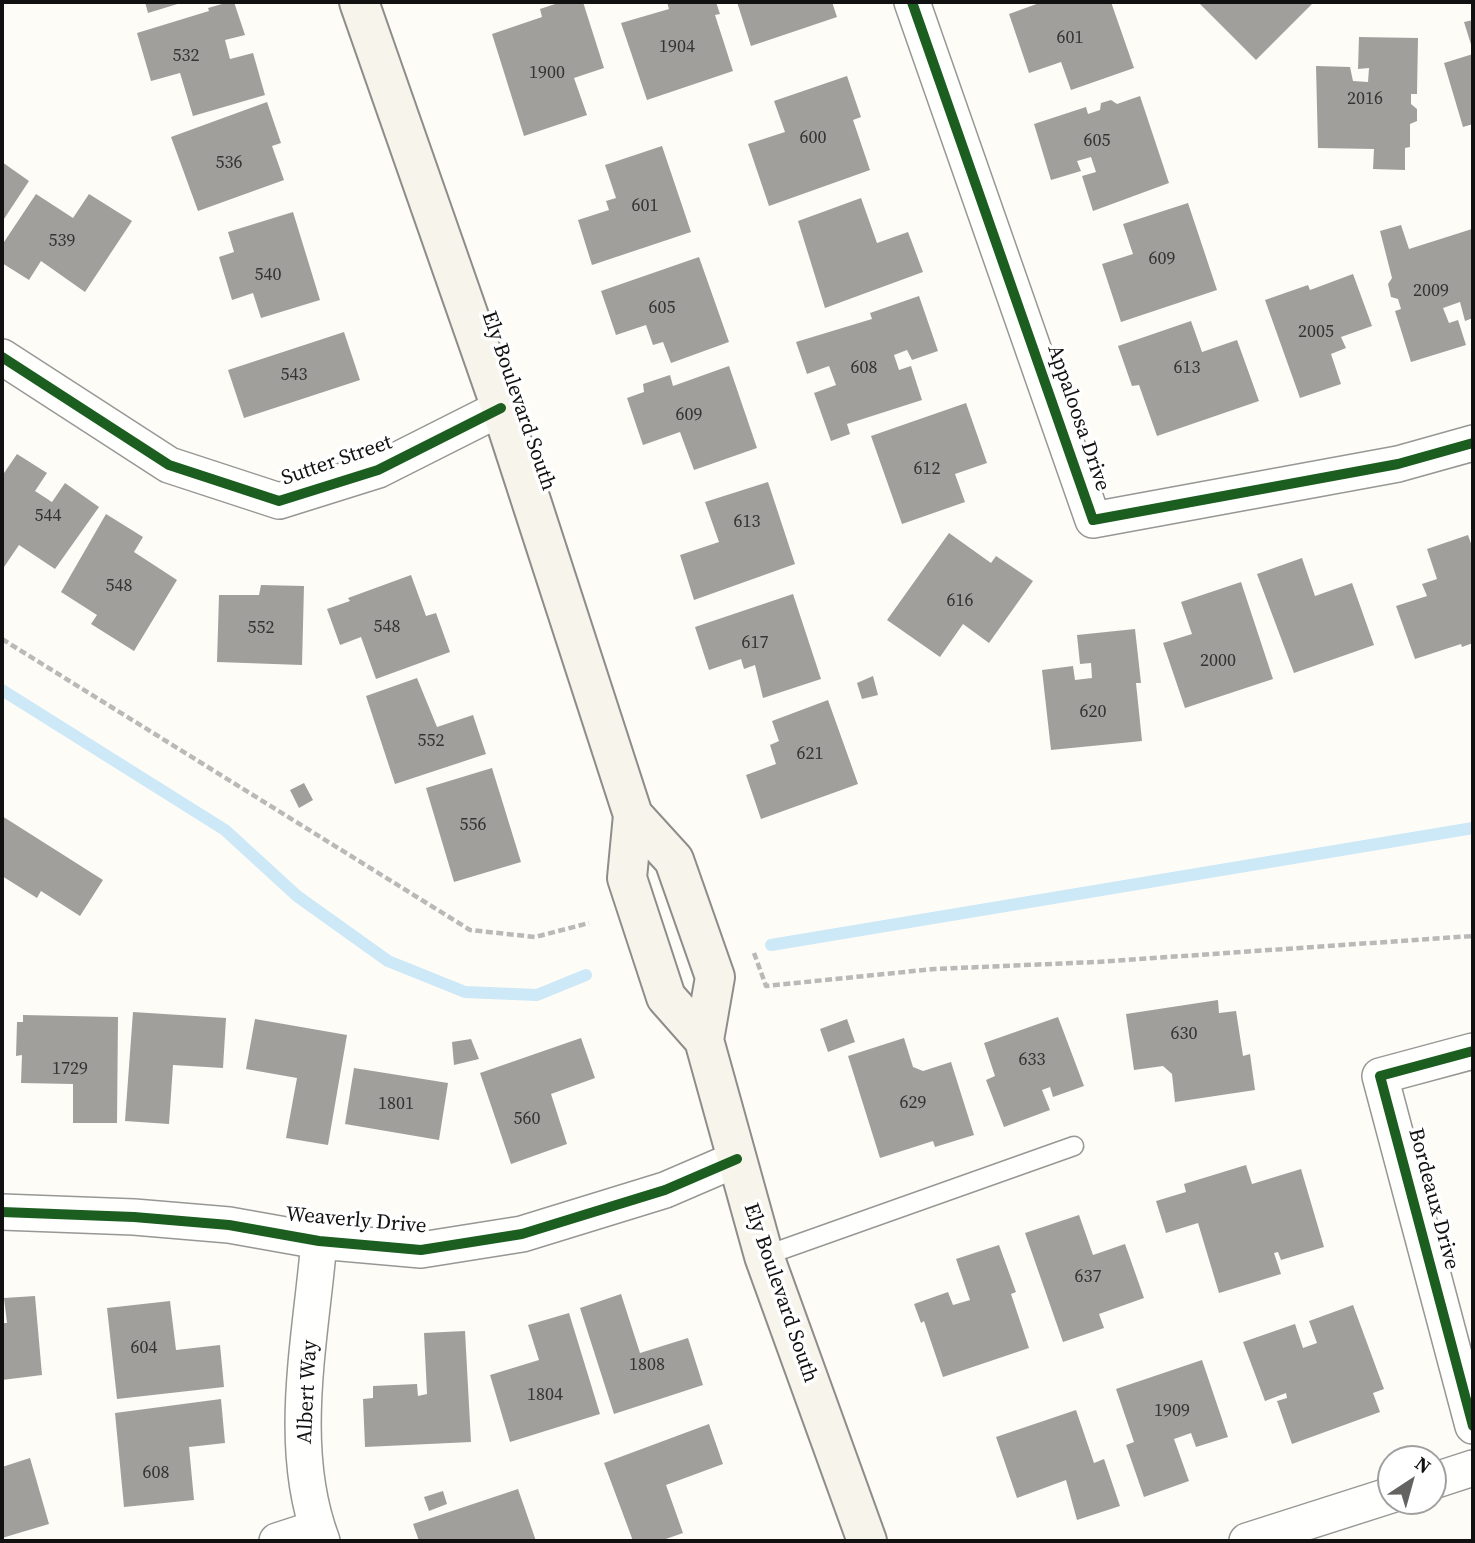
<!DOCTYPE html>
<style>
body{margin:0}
#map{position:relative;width:1475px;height:1543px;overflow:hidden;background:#fdfcf7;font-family:"Source Serif 4",serif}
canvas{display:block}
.frame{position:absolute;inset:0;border:4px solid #111;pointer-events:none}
.north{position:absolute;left:1377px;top:1445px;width:70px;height:70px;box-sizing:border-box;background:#fff;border:2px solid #a0a0a0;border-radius:50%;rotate:36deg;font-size:19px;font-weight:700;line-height:28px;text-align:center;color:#111}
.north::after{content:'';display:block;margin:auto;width:24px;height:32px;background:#646362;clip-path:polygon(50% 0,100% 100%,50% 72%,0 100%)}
</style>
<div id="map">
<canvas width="1475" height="1543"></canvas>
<div class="frame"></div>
<div class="north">N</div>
</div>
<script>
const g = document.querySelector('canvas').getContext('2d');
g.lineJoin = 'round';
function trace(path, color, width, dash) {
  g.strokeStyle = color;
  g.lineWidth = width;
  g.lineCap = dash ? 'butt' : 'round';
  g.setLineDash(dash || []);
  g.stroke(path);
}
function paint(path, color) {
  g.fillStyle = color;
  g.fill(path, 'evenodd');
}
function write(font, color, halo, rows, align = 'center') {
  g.font = font + ' "Source Serif 4",serif';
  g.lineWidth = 7;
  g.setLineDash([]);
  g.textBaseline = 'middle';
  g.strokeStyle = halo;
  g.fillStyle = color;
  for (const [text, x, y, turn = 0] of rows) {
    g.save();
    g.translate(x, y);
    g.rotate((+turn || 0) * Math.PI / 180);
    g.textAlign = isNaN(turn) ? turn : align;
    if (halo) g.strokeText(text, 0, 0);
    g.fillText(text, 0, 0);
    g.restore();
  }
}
const stream = new Path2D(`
 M 2,690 L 225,830 L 297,896 L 388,961 L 465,992 L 537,995 L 586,975
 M 771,945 L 1473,828`);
const building = new Path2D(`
 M 145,2 L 184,2 L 148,13 Z
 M 229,2 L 234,2 L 245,35 L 225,40 L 230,59 L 253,53 L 265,95 L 193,116 L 180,73 L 151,81 L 137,33 L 209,11 L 208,8 Z
 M 561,2 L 583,2 L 604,68 L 574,78 L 587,115 L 524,136 L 492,34 L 542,17 L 540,9 Z
 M 667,2 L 716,2 L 720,14 L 715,15 L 733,71 L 647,100 L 621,23 L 669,9 Z
 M 737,2 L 832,2 L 837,17 L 751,46 Z
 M 1042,2 L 1111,2 L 1134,68 L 1071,90 L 1061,62 L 1029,73 L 1009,14 Z
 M 1198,2 L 1314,2 L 1256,60 Z
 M 1473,20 L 1473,51 L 1464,22 Z
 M 1359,37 L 1418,38 L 1417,94 L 1411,94 L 1411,104 L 1417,109 L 1417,121 L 1410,124 L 1410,147 L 1405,148 L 1405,170 L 1373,169 L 1374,149 L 1318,148 L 1316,66 L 1350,67 L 1353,81 L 1368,82 L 1369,68 L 1358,69 Z
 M 1473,54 L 1473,124 L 1463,127 L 1444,63 Z
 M 847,76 L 861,117 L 853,120 L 870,170 L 769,206 L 748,144 L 785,132 L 774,101 Z
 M 1140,96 L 1169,183 L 1093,211 L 1082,176 L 1096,172 L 1091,157 L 1077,161 L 1081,171 L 1051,180 L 1034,124 L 1086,107 L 1088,114 L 1100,110 L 1101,103 L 1111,100 L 1117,104 Z
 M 267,102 L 281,143 L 272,146 L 284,180 L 198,211 L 171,137 Z
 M 662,146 L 691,232 L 592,265 L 578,220 L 609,210 L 606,201 L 616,198 L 605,165 Z
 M 2,162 L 29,181 L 2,222 Z
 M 36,194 L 73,218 L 89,194 L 132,221 L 85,292 L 41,261 L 29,280 L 2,263 L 2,245 Z
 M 861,198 L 877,243 L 908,232 L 923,272 L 825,308 L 798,221 Z
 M 1188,203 L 1217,290 L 1121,322 L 1102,264 L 1133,254 L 1123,224 Z
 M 293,212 L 320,300 L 261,318 L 253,293 L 232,300 L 219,257 L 234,252 L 228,232 Z
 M 1401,225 L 1409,249 L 1472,229 L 1473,232 L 1473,318 L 1465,321 L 1460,302 L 1443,308 L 1449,323 L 1458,320 L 1466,345 L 1411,362 L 1395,311 L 1401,309 L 1398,299 L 1391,297 L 1388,284 L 1392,278 L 1380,231 Z
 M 699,257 L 729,342 L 671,363 L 663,342 L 653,345 L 646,325 L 616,335 L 601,291 Z
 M 1353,274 L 1372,326 L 1341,337 L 1346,348 L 1331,354 L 1341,384 L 1300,398 L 1265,300 L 1308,285 L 1310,290 Z
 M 919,296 L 938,351 L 912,360 L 907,350 L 894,355 L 899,370 L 911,366 L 922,400 L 847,424 L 850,434 L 831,441 L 814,393 L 836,385 L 829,366 L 807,374 L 796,342 L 872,319 L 870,313 Z
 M 1191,321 L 1202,352 L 1237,340 L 1259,401 L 1157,436 L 1139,385 L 1132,386 L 1118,346 Z
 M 344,332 L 360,380 L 244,418 L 228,370 Z
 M 729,366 L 757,448 L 694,470 L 680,432 L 643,445 L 627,398 L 644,392 L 643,384 L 670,375 L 673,386 Z
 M 966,403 L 987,463 L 955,474 L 965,502 L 902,524 L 871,436 Z
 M 17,454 L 47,473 L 35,491 L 52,502 L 65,483 L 99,507 L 55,569 L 19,545 L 2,570 L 4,477 L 2,476 Z
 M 768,482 L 795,564 L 694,600 L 680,555 L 719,542 L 705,502 Z
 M 106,514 L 143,537 L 134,552 L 177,580 L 134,651 L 91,624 L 97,615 L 61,592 Z
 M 949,533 L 991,563 L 996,556 L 1033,581 L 989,643 L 963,624 L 940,657 L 887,620 Z
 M 1468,535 L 1473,549 L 1473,643 L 1462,647 L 1461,644 L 1415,659 L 1396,606 L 1427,596 L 1422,584 L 1437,579 L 1427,549 Z
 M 1302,558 L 1315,596 L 1352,583 L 1374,645 L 1294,673 L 1257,574 Z
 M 411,575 L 426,616 L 436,613 L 450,652 L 376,679 L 361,637 L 340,645 L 327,609 L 350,601 L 348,598 Z
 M 1241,582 L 1273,679 L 1185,708 L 1163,643 L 1192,634 L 1181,602 Z
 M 261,585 L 304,586 L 302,665 L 217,662 L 219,595 L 259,595 Z
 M 793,594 L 821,679 L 763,698 L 755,665 L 744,669 L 741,659 L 709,670 L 695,627 Z
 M 1135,629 L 1141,683 L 1136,683 L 1142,741 L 1051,750 L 1042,670 L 1073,666 L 1075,680 L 1092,678 L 1091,663 L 1080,664 L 1077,635 Z
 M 873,676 L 878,695 L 862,699 L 857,683 Z
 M 417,678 L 437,727 L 473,715 L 486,754 L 395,784 L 366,696 Z
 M 828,700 L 858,784 L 761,819 L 746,775 L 776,764 L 770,745 L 779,741 L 772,721 Z
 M 492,768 L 521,862 L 454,882 L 426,788 Z
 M 304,783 L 313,800 L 299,808 L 290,790 Z
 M 2,816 L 103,880 L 80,916 L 41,891 L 37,898 L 2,876 Z
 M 1218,1000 L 1219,1013 L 1236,1011 L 1243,1056 L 1250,1054 L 1255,1090 L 1175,1102 L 1172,1074 L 1163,1066 L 1134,1070 L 1126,1014 Z
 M 133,1012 L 226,1018 L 223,1068 L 173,1065 L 169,1124 L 125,1121 Z
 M 23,1015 L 118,1017 L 117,1123 L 73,1123 L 73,1084 L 21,1083 L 22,1055 L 16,1056 L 17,1022 L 23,1022 Z
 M 1058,1017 L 1084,1086 L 1053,1097 L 1050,1087 L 1042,1090 L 1050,1110 L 1004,1127 L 986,1080 L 995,1076 L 984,1043 Z
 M 255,1019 L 347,1035 L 328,1145 L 286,1138 L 297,1078 L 246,1069 Z
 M 847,1019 L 855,1042 L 828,1052 L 820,1029 Z
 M 581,1038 L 595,1078 L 551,1094 L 567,1144 L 511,1164 L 480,1073 Z
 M 904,1038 L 913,1067 L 923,1071 L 951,1062 L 974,1135 L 935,1147 L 933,1141 L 880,1158 L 848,1056 Z
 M 471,1039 L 479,1059 L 454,1065 L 452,1042 Z
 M 354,1068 L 448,1083 L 439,1140 L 345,1124 Z
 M 1246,1165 L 1252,1184 L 1301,1169 L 1324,1247 L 1281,1260 L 1278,1252 L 1274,1253 L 1281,1274 L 1219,1293 L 1198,1223 L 1166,1233 L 1156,1201 L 1186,1192 L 1184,1184 Z
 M 1079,1215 L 1093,1255 L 1125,1244 L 1144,1298 L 1099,1314 L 1104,1328 L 1063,1342 L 1025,1233 Z
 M 999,1245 L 1016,1292 L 1011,1294 L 1029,1348 L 943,1377 L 924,1321 L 921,1323 L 914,1304 L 948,1292 L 953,1305 L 970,1300 L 956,1259 Z
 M 621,1294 L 640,1353 L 688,1338 L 703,1385 L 614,1414 L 580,1308 Z
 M 35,1296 L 42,1375 L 2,1380 L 2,1323 L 7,1323 L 4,1298 Z
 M 170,1301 L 176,1350 L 220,1345 L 224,1387 L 117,1399 L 107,1308 Z
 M 1353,1305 L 1384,1389 L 1373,1393 L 1380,1412 L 1292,1444 L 1277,1401 L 1287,1398 L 1286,1393 L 1265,1401 L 1243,1342 L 1295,1324 L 1303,1348 L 1317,1343 L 1309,1321 Z
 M 569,1313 L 600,1414 L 510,1442 L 490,1375 L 539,1360 L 528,1325 Z
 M 465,1331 L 471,1442 L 365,1447 L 363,1399 L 373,1398 L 373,1386 L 417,1384 L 418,1396 L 427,1394 L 424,1333 Z
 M 1202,1360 L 1228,1437 L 1196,1447 L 1191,1433 L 1174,1439 L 1189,1481 L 1144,1497 L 1126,1445 L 1134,1442 L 1116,1389 Z
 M 221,1399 L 225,1443 L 189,1447 L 194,1500 L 124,1507 L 115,1413 Z
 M 1076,1410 L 1094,1463 L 1104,1459 L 1120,1506 L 1077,1520 L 1066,1480 L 1017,1498 L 996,1437 Z
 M 709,1424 L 723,1464 L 666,1485 L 683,1533 L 660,1541 L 633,1541 L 604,1463 Z
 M 30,1458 L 49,1524 L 2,1538 L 2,1467 Z
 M 518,1489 L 536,1541 L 419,1541 L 413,1524 Z
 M 443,1491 L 447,1504 L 429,1511 L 424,1497 Z`);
const path = new Path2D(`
 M 2,639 L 470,930 L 535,937 L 589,923
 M 754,953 L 766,986 L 934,969 L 1096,962 L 1473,936`);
const service = new Path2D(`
 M 764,1256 L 1074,1146`);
const minor = new Path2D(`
 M 912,2 L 1093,520 L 1398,464 L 1473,443
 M 2,357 L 169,465 L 279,501 L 378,470 L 501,408
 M 1473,1051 L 1380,1076 L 1473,1426
 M 2,1212 L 134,1217 L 229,1225 L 319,1241 L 421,1250 L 522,1234 L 665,1190 L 737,1159
 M 319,1241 C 311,1338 286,1447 322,1541
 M 1433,1481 L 1473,1468
 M 277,1541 L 317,1528
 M 1247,1541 L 1391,1495`);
const secondary = new Path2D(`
 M 359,2 L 501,408 L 633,815 L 627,878 L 666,997 L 704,1040 L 764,1256 L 867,1541
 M 633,815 L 674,860 L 715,977 L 704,1040`);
const cycleway = new Path2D(`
 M 912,2 L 1093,520 L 1398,464 L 1473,443
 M 2,357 L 169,465 L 279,501 L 378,470 L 501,408
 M 1473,1051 L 1380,1076 L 1473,1426
 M 2,1212 L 134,1217 L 229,1225 L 319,1241 L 421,1250 L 522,1234 L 665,1190 L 737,1159`);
const numberNames = [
 ["601",1070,38],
 ["1904",677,47],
 ["532",186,56],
 ["1900",547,73],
 ["2016",1365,99],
 ["600",813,138],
 ["605",1097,141],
 ["536",229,163],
 ["601",645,206],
 ["539",62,241],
 ["609",1162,259],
 ["540",268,275],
 ["2009",1431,291],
 ["605",662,308],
 ["2005",1316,332],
 ["608",864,368],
 ["613",1187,368],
 ["543",294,375],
 ["609",689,415],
 ["612",927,469],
 ["544",48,516],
 ["613",747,522],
 ["548",119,586],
 ["616",960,601],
 ["548",387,627],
 ["552",261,628],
 ["617",755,643],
 ["2000",1218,661],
 ["620",1093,712],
 ["552",431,741],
 ["621",810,754],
 ["556",473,825],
 ["630",1184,1034],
 ["633",1032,1060],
 ["1729",70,1069],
 ["629",913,1103],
 ["1801",396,1104],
 ["560",527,1119],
 ["637",1088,1277],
 ["604",144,1348],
 ["1808",647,1365],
 ["1804",545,1395],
 ["1909",1172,1411],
 ["608",156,1473]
];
const streetNames = [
 ["Ely Boulevard South",518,401,71],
 ["Appaloosa Drive",1078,418,71],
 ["Sutter Street",337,461,-19],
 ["Bordeaux Drive",1433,1199,75],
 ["Weaverly Drive",356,1221,5],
 ["Ely Boulevard South",780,1293,71],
 ["Albert Way",308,1392,-87]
];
trace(stream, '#cde8f7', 12);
paint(building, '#a19f9c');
trace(service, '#979795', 21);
trace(minor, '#979795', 38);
trace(secondary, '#8e8d8b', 42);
trace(path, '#b9b9b8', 4.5, [7, 3.5]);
trace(service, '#fffffe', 18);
trace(minor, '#fffffe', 35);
trace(secondary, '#f6f4eb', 38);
trace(cycleway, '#1b5e20', 10);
write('18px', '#353434', null, numberNames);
write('21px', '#111', '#fff', streetNames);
</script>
